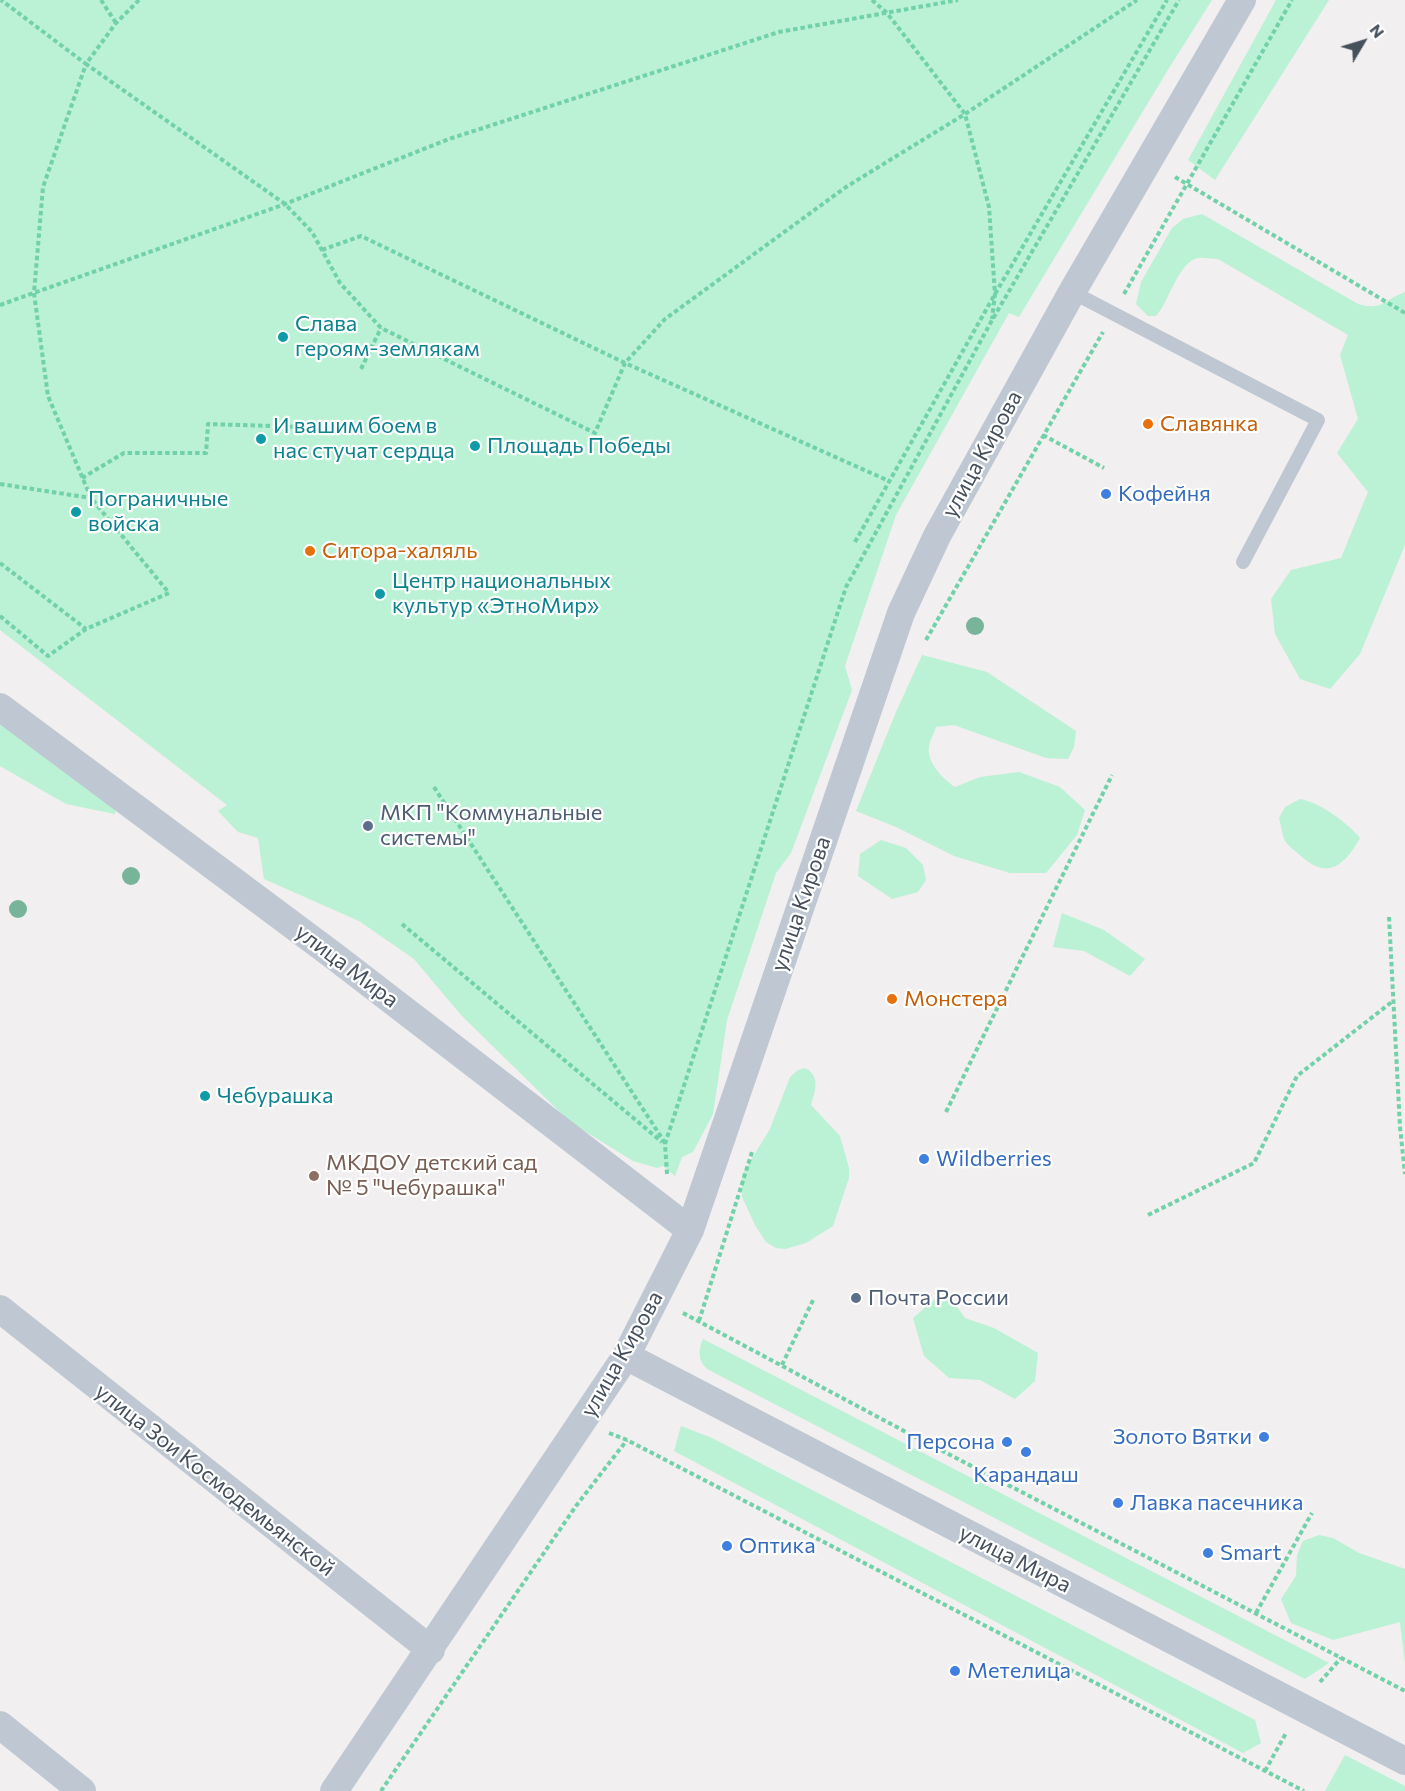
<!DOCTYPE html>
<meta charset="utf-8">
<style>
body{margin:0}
#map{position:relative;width:1405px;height:1791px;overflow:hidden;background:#f1efef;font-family:Commissioner,sans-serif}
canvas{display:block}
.north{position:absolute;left:1333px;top:12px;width:60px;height:60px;-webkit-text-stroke:4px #fff;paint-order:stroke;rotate:52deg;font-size:16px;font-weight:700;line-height:24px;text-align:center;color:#46505d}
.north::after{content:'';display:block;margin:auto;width:21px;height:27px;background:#46505d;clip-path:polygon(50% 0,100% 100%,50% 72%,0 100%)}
</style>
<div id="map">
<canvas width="1405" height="1791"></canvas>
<div class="north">N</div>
</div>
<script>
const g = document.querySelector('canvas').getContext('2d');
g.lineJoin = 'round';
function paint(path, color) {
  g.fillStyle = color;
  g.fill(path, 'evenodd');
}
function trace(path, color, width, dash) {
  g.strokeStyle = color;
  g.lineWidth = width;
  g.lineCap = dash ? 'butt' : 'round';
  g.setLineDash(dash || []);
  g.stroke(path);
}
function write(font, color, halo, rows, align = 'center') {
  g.font = font + ' Commissioner,sans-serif';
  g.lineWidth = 4.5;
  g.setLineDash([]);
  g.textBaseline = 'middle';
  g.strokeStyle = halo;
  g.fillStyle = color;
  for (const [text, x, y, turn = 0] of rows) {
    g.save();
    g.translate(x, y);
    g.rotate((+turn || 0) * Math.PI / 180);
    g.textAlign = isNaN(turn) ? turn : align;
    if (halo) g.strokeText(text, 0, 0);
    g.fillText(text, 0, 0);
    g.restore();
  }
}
const green = new Path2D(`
 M 0,0 L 1212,0 L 1166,73 L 1019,317 L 1009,313 L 896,515 L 845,666 L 852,690 L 791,853 L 776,873 L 727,1020 L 713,1114 L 693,1152 L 682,1157 L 675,1176 L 663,1166 L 657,1168 L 633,1161 L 570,1122 L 461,1015 L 414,959 L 359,921 L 264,879 L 258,838 L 238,832 L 218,811 L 227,805 L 0,630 Z
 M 1276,0 L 1329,0 L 1215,180 L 1188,160 Z
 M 1202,214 L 1358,304 C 1382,311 1384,300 1405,292 L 1405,545 L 1360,654 L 1330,689 L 1300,679 L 1275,634 L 1271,599 L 1291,570 L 1341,558 L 1368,492 L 1337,453 L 1358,419 L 1340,355 L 1348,335 L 1218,259 C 1212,259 1204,257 1198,258 C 1178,262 1169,302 1156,316 L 1148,316 L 1136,304 L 1141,282 L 1172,228 L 1183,219 Z
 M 922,655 L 987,672 L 1076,731 L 1074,747 L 1068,759 L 1046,758 L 954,725 L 936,727 C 934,733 930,740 929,746 C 926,762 943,779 955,787 L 980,777 L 1019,772 L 1060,787 L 1085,810 L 1077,835 L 1046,873 L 1010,873 L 954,856 L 896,827 L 856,811 L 896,712 Z
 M 0,700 L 116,784 L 115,814 L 66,804 L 0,766 Z
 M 1300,799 C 1319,802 1348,823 1360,838 C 1346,863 1329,881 1302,857 C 1297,852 1289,847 1285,841 C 1282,835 1281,825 1279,818 L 1285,807 Z
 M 881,840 L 906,848 L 923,865 L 926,880 L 918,892 L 892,899 L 858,876 L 860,854 Z
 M 1062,913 L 1104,930 L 1145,959 L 1130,976 L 1084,951 L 1053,947 Z
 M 805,1068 C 821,1076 815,1091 811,1105 L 840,1136 L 849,1168 L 849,1178 L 833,1226 L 806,1243 L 785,1249 L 776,1248 L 766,1242 L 755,1225 L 742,1197 L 742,1175 L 770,1129 L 790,1077 L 798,1070 Z
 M 950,1297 L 965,1318 L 994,1328 L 1038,1353 L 1035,1381 L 1015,1399 L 980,1380 L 949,1378 L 924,1356 L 913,1318 L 935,1299 Z
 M 703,1339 L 1329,1663 L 1305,1679 L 707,1369 C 698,1360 698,1351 703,1339 Z
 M 681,1426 L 712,1438 L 1255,1720 L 1261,1743 L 1243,1753 L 674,1451 Z
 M 1319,1535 L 1333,1538 L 1359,1553 L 1405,1569 L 1405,1663 L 1400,1622 L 1333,1640 L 1291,1623 L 1281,1599 L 1296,1576 L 1297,1555 L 1303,1541 Z
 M 1345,1755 L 1405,1786 L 1405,1791 L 1325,1791 Z`);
const path = new Path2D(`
 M 101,0 L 116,23
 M 139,0 L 116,23 L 86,64 L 285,204 L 312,232 L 340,283 L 381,328 L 595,433 L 625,363 L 665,319 L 846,187 L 965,114 L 1137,0
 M 872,0 L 887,13 L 965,114 L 989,207 L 995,294 L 992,319
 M 1175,177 L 1405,313
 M 322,250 L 361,236 L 625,363 L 889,481
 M 1124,294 L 1292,0
 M 0,305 L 285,204 L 449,139 L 779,32 L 958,0
 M 361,369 L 381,328
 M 1043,435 L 1104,468
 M 82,478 L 124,453 L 206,453 L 208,424 L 335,428
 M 0,484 L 91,498
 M 855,542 L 995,294 L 1167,0
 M 0,563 L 86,629
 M 0,616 L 48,656 L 86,629 L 169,593 L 91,498 L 48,396 L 34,293 L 43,187 L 86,64 L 1,0
 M 926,640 L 1103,332
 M 434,787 L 665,1143
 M 1389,917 L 1400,1127 L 1405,1174
 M 402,924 L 662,1142
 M 946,1112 L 1112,775
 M 667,1174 L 665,1144 L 846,587 L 991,322 L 1179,0
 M 1148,1215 L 1254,1163 L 1297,1076 L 1393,1001
 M 683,1313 L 906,1432 L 1405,1691
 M 699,1321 L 752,1152
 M 782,1365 L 814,1298
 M 609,1433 L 627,1440 L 1304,1791
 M 1256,1613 L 1312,1513
 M 1320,1682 L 1341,1658
 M 1265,1771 L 1286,1733
 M 381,1791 L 576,1506 L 627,1440`);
const service = new Path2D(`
 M 1072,292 L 1318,420 L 1243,562`);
const minor = new Path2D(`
 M 0,707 L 334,956 L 690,1230
 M 0,1309 L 431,1650
 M 626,1356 L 1405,1761
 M 0,1725 L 82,1791
 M 334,1791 L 626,1356 L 690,1230 L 901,613 L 937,536 L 1072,292 L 1242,0`);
const trees = [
 [975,626],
 [131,876],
 [18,909]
];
const markers = [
 [283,337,6,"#0f9aa8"],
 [1148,424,6,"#e8710a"],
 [261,439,6,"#0f9aa8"],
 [475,446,6,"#0f9aa8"],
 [1106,494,6,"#3f7fe0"],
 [76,512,6,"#0f9aa8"],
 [310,551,6,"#e8710a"],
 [380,594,6,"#0f9aa8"],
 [368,826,6,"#5c6f8a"],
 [892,999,6,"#e8710a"],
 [205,1096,6,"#0f9aa8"],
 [924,1159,6,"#3f7fe0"],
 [314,1176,6,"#8d6e63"],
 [856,1298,6,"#5c6f8a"],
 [1264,1437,6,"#3f7fe0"],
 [1007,1442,6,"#3f7fe0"],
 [1026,1452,6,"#3f7fe0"],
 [1118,1503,6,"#3f7fe0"],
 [727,1546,6,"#3f7fe0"],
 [1208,1553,6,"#3f7fe0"],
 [955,1671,6,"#3f7fe0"]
];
const cultureNames = [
 ["Слава",295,324],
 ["героям-землякам",295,349],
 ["И вашим боем в",273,426],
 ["нас стучат сердца",273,451],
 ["Площадь Победы",487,446],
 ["Пограничные",88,499],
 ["войска",88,524],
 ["Центр национальных",392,581],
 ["культур «ЭтноМир»",392,606],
 ["Чебурашка",217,1096]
];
const foodNames = [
 ["Славянка",1160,424],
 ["Ситора-халяль",322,551],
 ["Монстера",904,999]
];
const streetNames = [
 ["улица Кирова",982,454,-61],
 ["улица Кирова",801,904,-71],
 ["улица Мира",347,966,37],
 ["улица Кирова",622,1354,-60],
 ["улица Зои Космодемьянской",215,1480,38],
 ["улица Мира",1015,1559,27]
];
const shopNames = [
 ["Кофейня",1118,494],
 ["Wildberries",936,1159],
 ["Золото Вятки",1252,1437,"right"],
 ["Персона",995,1442,"right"],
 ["Карандаш",1026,1475,"center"],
 ["Лавка пасечника",1130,1503],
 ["Оптика",739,1546],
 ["Smart",1220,1553],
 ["Метелица",967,1671]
];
const serviceNames = [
 ["МКП \"Коммунальные",380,813],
 ["системы\"",380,838],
 ["Почта России",868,1298]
];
const educationNames = [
 ["МКДОУ детский сад",326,1163],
 ["№ 5 \"Чебурашка\"",326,1188]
];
paint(green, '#bbf1d4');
trace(path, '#71d1a9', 4, [4.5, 3]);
trace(service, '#bfc8d2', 14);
trace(minor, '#bfc8d2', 28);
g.fillStyle = '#77b499';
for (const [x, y] of trees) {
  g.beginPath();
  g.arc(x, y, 9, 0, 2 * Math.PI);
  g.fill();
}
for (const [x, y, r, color] of markers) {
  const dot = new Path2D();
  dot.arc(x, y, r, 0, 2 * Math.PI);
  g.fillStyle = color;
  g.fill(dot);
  trace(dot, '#fff', 2);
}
write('22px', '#0d838f', '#fff', cultureNames, 'left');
write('22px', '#c56008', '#fff', foodNames, 'left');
write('22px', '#46505d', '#fff', streetNames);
write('22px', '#366cbe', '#fff', shopNames, 'left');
write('22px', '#4e5e75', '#fff', serviceNames, 'left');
write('22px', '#785e54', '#fff', educationNames, 'left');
</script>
